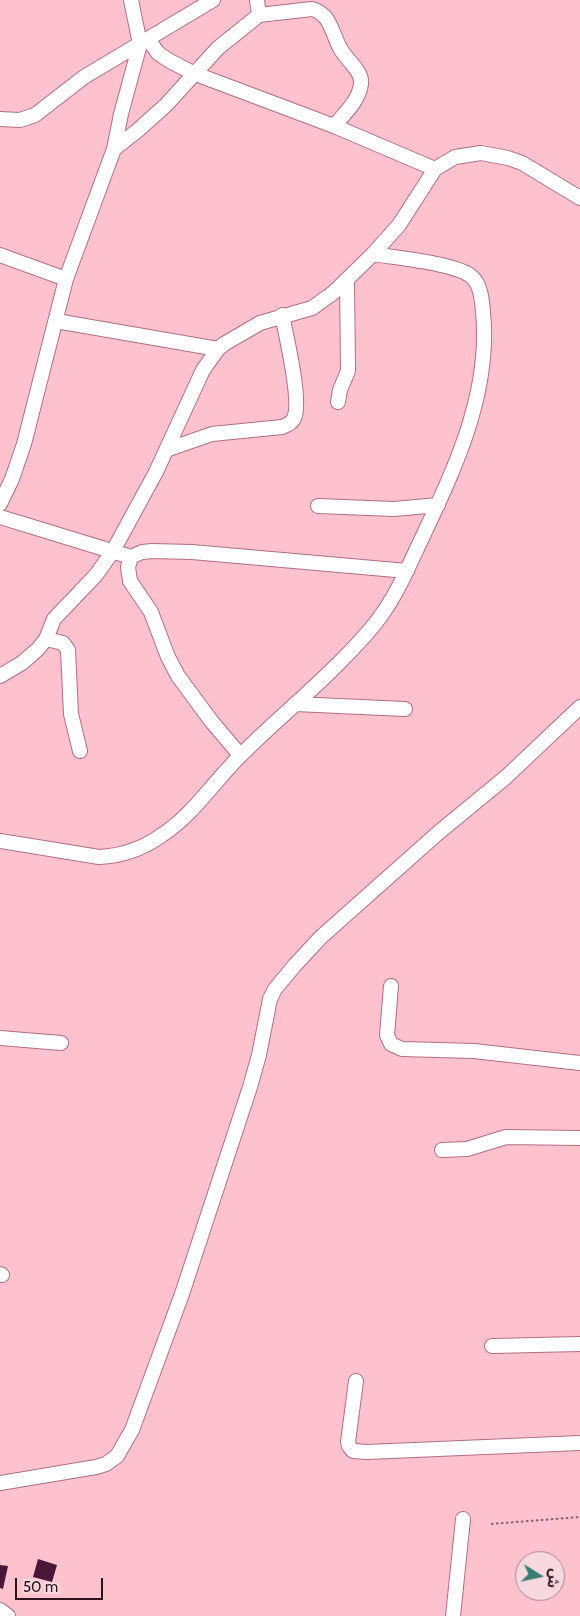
<!DOCTYPE html>
<meta charset="utf-8">
<style>
body{margin:0}
#map{position:relative;width:580px;height:1616px;overflow:hidden;background:#fec1ce;font-family:Cabin,"Noto Sans Arabic",sans-serif}
canvas{display:block}
.north{position:absolute;left:515px;top:1551px;width:50px;height:50px;box-sizing:border-box;background:#f7d8de;border:1px solid #a78990;border-radius:50%;rotate:100deg;font-size:14px;font-weight:700;line-height:20px;text-align:center;color:#2e131a}
.north::after{content:'';display:block;margin:auto;width:18px;height:22px;background:#387e76;clip-path:polygon(50% 0,100% 100%,50% 72%,0 100%)}
.scale{position:absolute;left:15px;top:1578px;width:88px;height:22px;box-sizing:border-box;border:2px solid #2e131a;border-top:0;padding-left:6px;font-size:15px;line-height:18px;white-space:nowrap;color:#2e131a;-webkit-text-stroke:4px #f7d8de;paint-order:stroke}
</style>
<div id="map">
<canvas width="580" height="1616"></canvas>
<div class="north">ش</div>
<div class="scale">50 m</div>
</div>
<script>
const g = document.querySelector('canvas').getContext('2d');
g.lineJoin = 'round';
function paint(path, color) {
  g.fillStyle = color;
  g.fill(path, 'evenodd');
}
function trace(path, color, width, dash) {
  g.strokeStyle = color;
  g.lineWidth = width;
  g.lineCap = dash ? 'butt' : 'round';
  g.setLineDash(dash || []);
  g.stroke(path);
}
const building = new Path2D(`
 M 38,1559 L 57,1565 L 52,1582 L 33,1577 Z
 M 0,1565 L 8,1566 L 3,1589 L 0,1588 Z`);
const path = new Path2D(`
 M 491,1524 L 580,1517`);
const minor = new Path2D(`
 M 259,15 L 312,9 C 317,10 321,13 325,17 C 332,25 335,39 340,48 C 346,60 363,71 361,84 C 359,101 344,114 334,126
 M 148,39 L 158,53 L 168,60 L 193,73 L 334,126 L 435,169
 M 0,119 L 20,120 L 35,115 L 84,77 L 213,0
 M 114,149 L 137,131 L 166,105 L 218,48 L 259,15 L 257,0
 M 0,255 L 66,279
 M 56,321 L 218,349
 M 338,402 L 340,390 L 348,371 L 347,280
 M 166,450 L 212,434 L 282,427 C 287,425 292,423 294,418 C 302,402 286,335 282,315
 M 0,504 L 12,479 L 24,444 L 66,279 L 114,149 L 121,114 L 140,44 L 131,0
 M 318,506 L 394,509 L 438,505
 M 0,517 L 131,557 L 142,552 L 152,551 L 192,552 L 407,571
 M 131,557 L 128,567 L 130,581 L 151,612 L 168,657 L 178,676 L 212,722 L 240,755
 M 46,639 L 63,643 L 68,650 L 71,714 L 80,751
 M 0,676 L 22,663 L 38,649 L 46,639 L 54,619 L 96,575 L 113,551 L 156,472 L 203,370 L 218,349 L 224,344 L 260,323 L 312,308 L 333,293 L 373,254 L 399,225 L 435,169 L 455,157 L 481,153 L 508,158 L 522,163 L 580,198
 M 295,704 L 405,709
 M 0,841 L 99,857 C 122,856 144,848 162,835 C 194,814 215,780 242,754 C 273,723 307,695 338,664 C 353,649 368,634 380,617 C 398,593 409,565 422,538 C 455,468 491,393 483,312 C 482,301 481,285 472,277 C 457,263 395,258 373,254
 M 391,986 L 387,1035 L 391,1044 L 402,1049 L 474,1051 L 580,1063
 M 0,1038 L 61,1043
 M 442,1150 L 467,1149 L 506,1137 L 580,1138
 M 0,1274 L 2,1275
 M 492,1346 L 580,1344
 M 356,1381 L 348,1442 L 349,1446 L 353,1451 L 367,1452 L 580,1443
 M 0,1483 L 96,1467 L 106,1464 L 117,1456 L 132,1430 L 182,1294 L 250,1087 L 259,1055 L 270,999 L 275,989 L 295,965 L 321,937 L 438,833 L 506,777 L 580,707
 M 0,1610 L 8,1616
 M 453,1616 L 463,1519`);
paint(building, '#4a1738');
trace(minor, '#b46f80', 16);
trace(path, '#8c626b', 2, [2.5, 2.5]);
trace(minor, '#fff', 14);
</script>
